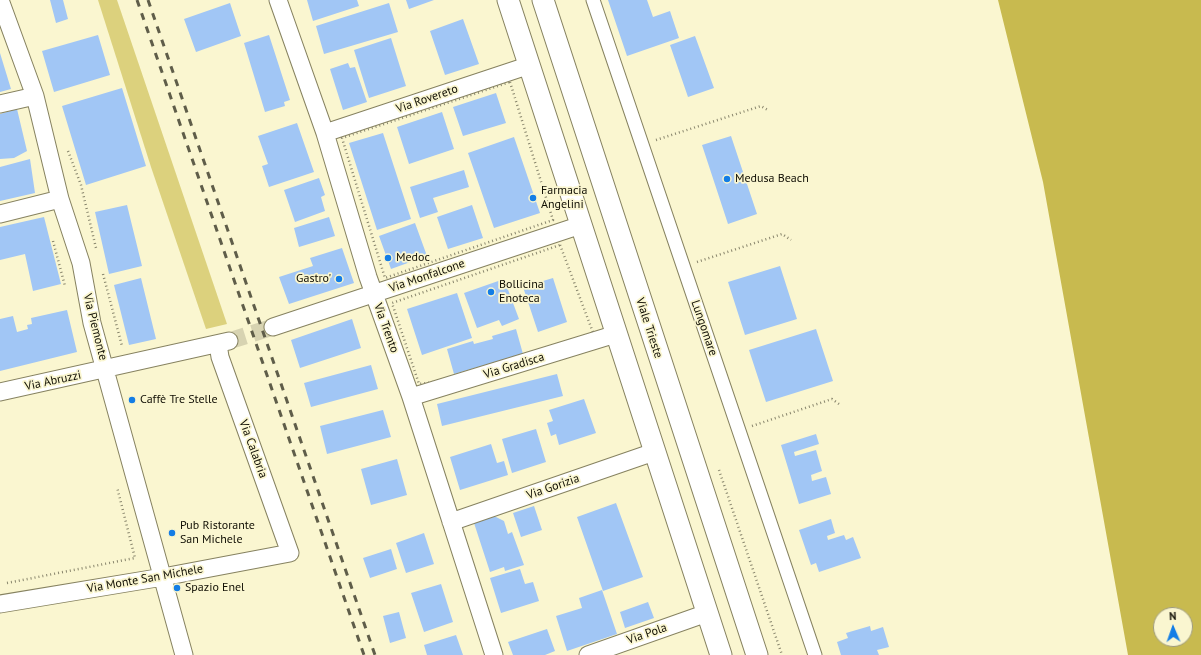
<!DOCTYPE html>
<meta charset="utf-8">
<style>
body{margin:0}
#map{position:relative;width:1201px;height:655px;overflow:hidden;background:#faf6d0;font-family:"PT Sans",sans-serif}
canvas{display:block}
.north{position:absolute;left:1153px;top:607px;width:40px;height:40px;box-sizing:border-box;background:#faf6d0;border:1px solid #9d9a7e;border-radius:50%;rotate:358deg;font-size:11px;font-weight:700;line-height:16px;text-align:center;color:#110f04}
.north::after{content:'';display:block;margin:auto;width:14px;height:18px;background:#137de5;clip-path:polygon(50% 0,100% 100%,50% 72%,0 100%)}
</style>
<div id="map">
<canvas width="1201" height="655"></canvas>
<div class="north">N</div>
</div>
<script>
const g = document.querySelector('canvas').getContext('2d');
g.lineJoin = 'round';
function paint(path, color) {
  g.fillStyle = color;
  g.fill(path, 'evenodd');
}
function trace(path, color, width, dash) {
  g.strokeStyle = color;
  g.lineWidth = width;
  g.lineCap = dash ? 'butt' : 'round';
  g.setLineDash(dash || []);
  g.stroke(path);
}
function write(font, color, halo, rows, align = 'center') {
  g.font = font + ' "PT Sans",sans-serif';
  g.lineWidth = 3.5;
  g.setLineDash([]);
  g.textBaseline = 'middle';
  g.strokeStyle = halo;
  g.fillStyle = color;
  for (const [text, x, y, turn = 0] of rows) {
    g.save();
    g.translate(x, y);
    g.rotate((+turn || 0) * Math.PI / 180);
    g.textAlign = isNaN(turn) ? turn : align;
    if (halo) g.strokeText(text, 0, 0);
    g.fillText(text, 0, 0);
    g.restore();
  }
}
const green = new Path2D(`
 M 98,0 L 117,0 L 227,324 L 206,329 L 151,167 Z`);
const water = new Path2D(`
 M 998,0 L 1201,0 L 1201,655 L 1128,655 L 1043,182 ZM 1161,615 L 1185,615 L 1185,639 L 1161,639 Z`);
const building = new Path2D(`
 M 50,0 L 63,0 L 68,19 L 56,23 Z
 M 307,0 L 357,0 L 359,6 L 313,21 Z
 M 406,0 L 434,0 L 409,9 Z
 M 608,0 L 647,0 L 653,17 L 670,11 L 679,38 L 627,56 Z
 M 230,3 L 241,36 L 196,52 L 184,19 Z
 M 389,3 L 398,32 L 324,54 L 316,26 Z
 M 463,19 L 479,64 L 445,75 L 430,31 Z
 M 98,35 L 110,75 L 54,92 L 42,51 Z
 M 269,35 L 290,100 L 284,102 L 285,106 L 265,112 L 244,43 Z
 M 695,36 L 714,88 L 688,97 L 670,45 Z
 M 391,38 L 406,86 L 369,98 L 354,50 Z
 M 0,53 L 11,89 L 0,92 Z
 M 348,63 L 350,68 L 355,67 L 367,102 L 343,110 L 330,69 Z
 M 122,88 L 146,166 L 86,185 L 62,106 Z
 M 496,93 L 506,123 L 463,136 L 453,107 Z
 M 17,109 L 27,151 L 14,158 L 0,159 L 0,114 Z
 M 442,112 L 454,149 L 409,164 L 397,127 Z
 M 297,123 L 314,172 L 269,187 L 262,166 L 268,164 L 258,136 Z
 M 383,133 L 411,219 L 377,230 L 349,143 Z
 M 731,136 L 757,214 L 728,224 L 702,145 Z
 M 514,137 L 540,213 L 494,228 L 468,153 Z
 M 30,159 L 35,193 L 0,201 L 0,167 Z
 M 464,170 L 469,187 L 433,198 L 438,212 L 420,218 L 410,187 Z
 M 319,178 L 325,195 L 321,197 L 325,211 L 295,222 L 284,190 Z
 M 127,205 L 142,266 L 109,274 L 95,212 Z
 M 472,205 L 483,238 L 448,249 L 437,217 Z
 M 44,217 L 61,284 L 33,291 L 25,254 L 0,260 L 0,227 Z
 M 329,217 L 335,236 L 299,247 L 294,228 Z
 M 415,223 L 427,256 L 391,269 L 379,236 Z
 M 342,248 L 354,283 L 289,304 L 279,277 L 313,266 L 310,258 Z
 M 780,266 L 797,319 L 745,335 L 728,282 Z
 M 141,278 L 156,339 L 129,345 L 114,285 Z
 M 553,278 L 567,322 L 538,332 L 523,287 Z
 M 504,279 L 519,319 L 502,326 L 499,320 L 477,328 L 464,293 Z
 M 457,293 L 472,338 L 422,355 L 407,309 Z
 M 67,310 L 77,352 L 0,371 L 0,319 L 13,316 L 17,332 L 28,329 L 27,325 L 32,324 L 31,318 Z
 M 352,319 L 361,348 L 300,368 L 291,340 Z
 M 516,329 L 523,354 L 454,374 L 447,349 L 473,341 L 474,344 L 493,339 L 492,336 Z
 M 816,329 L 833,381 L 766,402 L 749,350 Z
 M 371,365 L 378,389 L 311,407 L 304,383 Z
 M 557,374 L 563,396 L 442,426 L 437,404 Z
 M 584,399 L 596,433 L 559,445 L 556,434 L 551,436 L 547,423 L 553,421 L 549,410 Z
 M 383,410 L 391,437 L 327,454 L 320,426 Z
 M 536,429 L 546,462 L 512,473 L 502,439 Z
 M 816,434 L 819,444 L 794,452 L 795,456 L 816,450 L 822,471 L 811,475 L 812,481 L 826,477 L 831,494 L 799,504 L 781,445 Z
 M 491,444 L 497,463 L 504,461 L 508,475 L 460,490 L 450,457 Z
 M 397,459 L 407,495 L 371,505 L 361,469 Z
 M 616,503 L 643,577 L 603,591 L 577,517 Z
 M 534,506 L 542,530 L 521,537 L 513,513 Z
 M 494,516 L 504,521 L 508,534 L 512,532 L 524,565 L 505,571 L 504,567 L 490,572 L 474,523 Z
 M 831,519 L 835,533 L 827,536 L 828,540 L 844,535 L 846,540 L 853,537 L 861,558 L 819,572 L 816,563 L 811,565 L 799,530 Z
 M 424,533 L 434,564 L 406,573 L 396,543 Z
 M 391,549 L 397,569 L 370,578 L 363,558 Z
 M 520,569 L 525,584 L 533,582 L 539,601 L 501,613 L 490,578 Z
 M 441,584 L 453,622 L 424,632 L 411,593 Z
 M 602,590 L 617,634 L 567,651 L 556,616 L 582,608 L 579,598 Z
 M 648,602 L 654,618 L 625,628 L 620,612 Z
 M 399,612 L 406,638 L 390,643 L 383,616 Z
 M 870,626 L 871,631 L 883,627 L 889,647 L 877,650 L 879,655 L 841,655 L 837,642 L 848,638 L 846,633 Z
 M 547,629 L 555,651 L 545,655 L 513,655 L 508,642 Z
 M 456,635 L 463,655 L 427,655 L 424,645 Z`);
const minorTunnel = new Path2D(`
 M 229,341 L 273,327`);
const path = new Path2D(`
 M 510,82 L 553,220 L 385,278 L 342,138 Z
 M 656,140 L 761,106 L 768,110
 M 68,151 L 81,185 L 96,248
 M 53,241 L 65,286
 M 560,245 L 594,335 L 449,380 L 419,384 L 392,303 Z
 M 697,262 L 782,234 L 791,240
 M 103,274 L 122,346
 M 752,426 L 832,399 L 839,404
 M 719,470 L 782,655
 M 7,583 L 135,558 L 117,487`);
const pedestrian = new Path2D(`
 M 593,0 L 815,655`);
const minor = new Path2D(`
 M 0,0 L 35,96 L 60,199 L 81,263 L 92,323 L 184,655
 M 278,0 L 325,133 L 368,277 L 411,397 L 494,655
 M 0,104 L 35,96
 M 325,133 L 530,65
 M 0,214 L 60,199
 M 273,327 L 581,225
 M 0,392 L 229,341
 M 411,397 L 616,334
 M 451,522 L 654,452
 M 0,604 L 163,577 L 290,553 L 220,357 L 218,344
 M 588,655 L 707,613`);
const tertiary = new Path2D(`
 M 508,0 L 721,655
 M 543,0 L 757,655`);
const rail = new Path2D(`
 M 137,0 L 364,655
 M 148,0 L 375,655`);
const markers = [
 [727,179,4,"#137de5"],
 [533,198,4,"#137de5"],
 [388,258,4,"#137de5"],
 [339,279,4,"#137de5"],
 [491,292,4,"#137de5"],
 [132,400,4,"#137de5"],
 [172,533,4,"#137de5"],
 [177,588,4,"#137de5"]
];
const streetNames = [
 ["Via Rovereto",427,99,-19],
 ["Via Monfalcone",427,276,-19],
 ["Via Piemonte",95,327,76],
 ["Via Trento",386,328,70],
 ["Viale Trieste",649,328,72],
 ["Lungomare",704,328,71],
 ["Via Gradisca",514,366,-17],
 ["Via Abruzzi",53,381,-12],
 ["Via Calabria",253,449,70],
 ["Via Gorizia",553,487,-19],
 ["Via Monte San Michele",145,579,-10],
 ["Via Pola",647,634,-19]
];
const poiNames = [
 ["Medusa Beach",735,179],
 ["Farmacia",541,191],
 ["Angelini",541,205],
 ["Medoc",396,258],
 ["Gastro'",331,279,"right"],
 ["Bollicina",499,285],
 ["Enoteca",499,299],
 ["Caffè Tre Stelle",140,400],
 ["Pub Ristorante",180,526],
 ["San Michele",180,540],
 ["Spazio Enel",185,588]
];
paint(green, '#dcd17d');
paint(water, '#c8ba4f');
paint(building, '#a1c6f5');
trace(minorTunnel, '#d7d3b1', 17, [17, 8]);
trace(pedestrian, '#868260', 15);
trace(minor, '#868260', 19);
trace(tertiary, '#868260', 23);
trace(path, '#89866d', 2.5, [1, 3]);
trace(pedestrian, '#fff', 13);
trace(minor, '#fff', 17);
trace(tertiary, '#fff', 21);
trace(rail, '#5f5d49', 3, [7, 7]);
for (const [x, y, r, color] of markers) {
  const dot = new Path2D();
  dot.arc(x, y, r, 0, 2 * Math.PI);
  g.fillStyle = color;
  g.fill(dot);
  trace(dot, '#faf6d0', 1.5);
}
write('12px', '#110f04', '#faf6d0', streetNames);
write('12px', '#110f04', '#faf6d0', poiNames, 'left');
</script>
